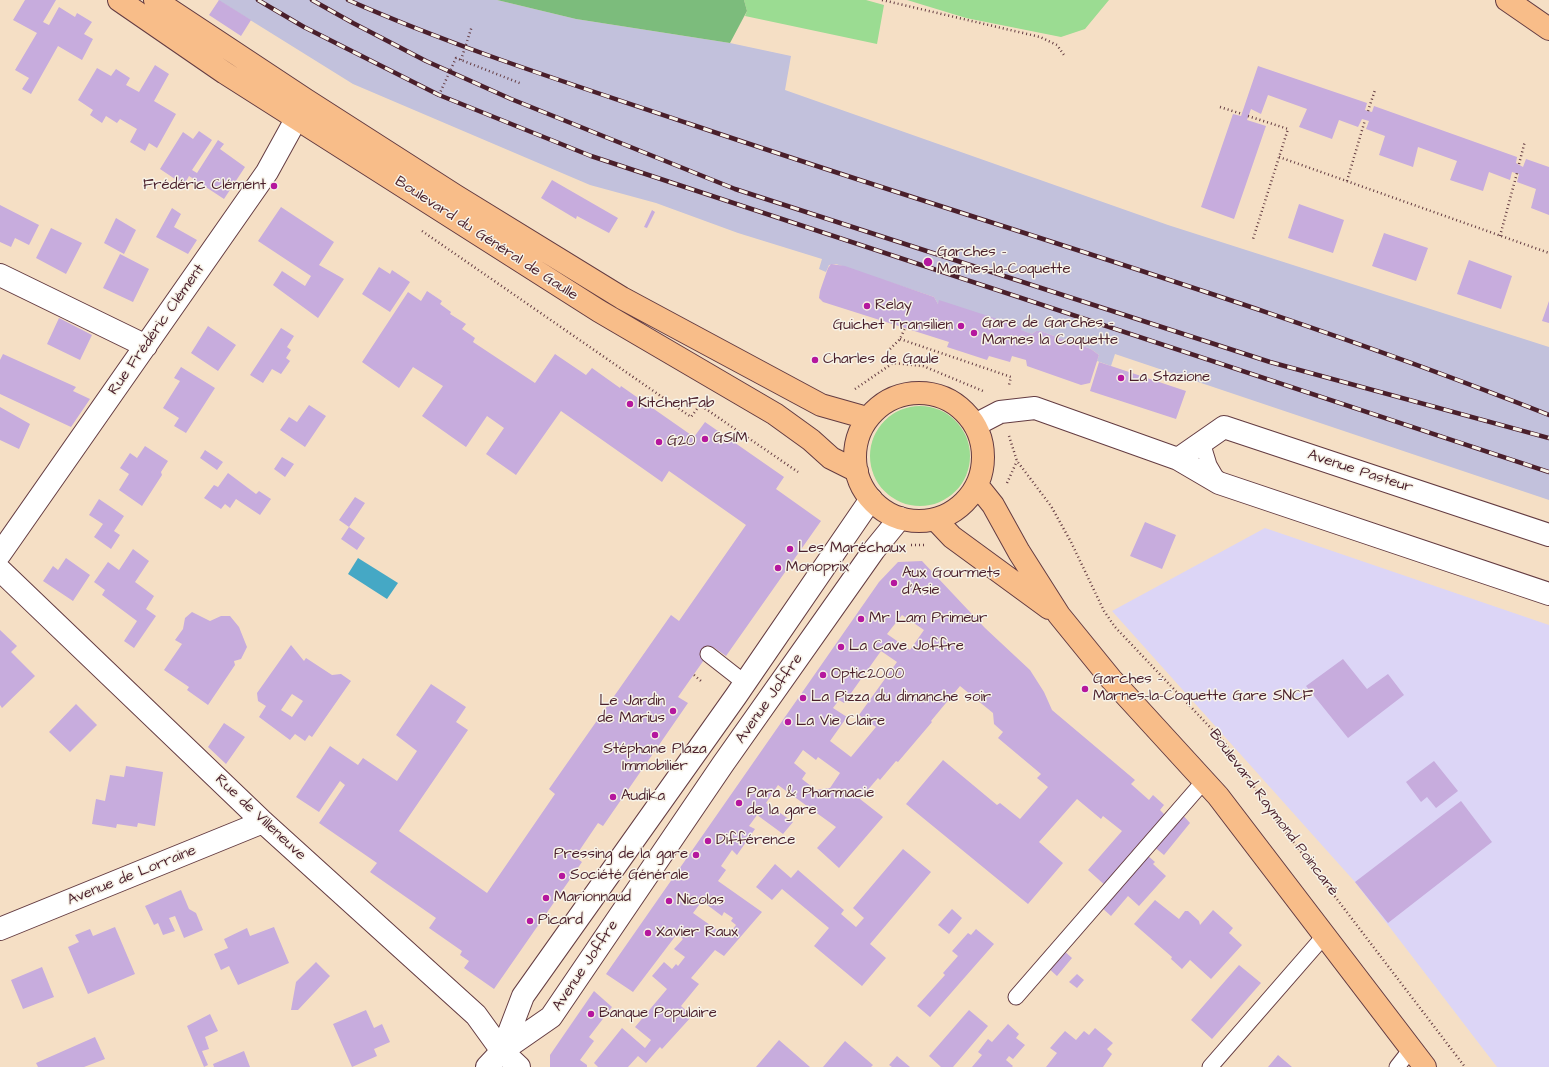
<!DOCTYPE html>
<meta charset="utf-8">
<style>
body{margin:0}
canvas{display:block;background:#f5dfc5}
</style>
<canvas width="1549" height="1067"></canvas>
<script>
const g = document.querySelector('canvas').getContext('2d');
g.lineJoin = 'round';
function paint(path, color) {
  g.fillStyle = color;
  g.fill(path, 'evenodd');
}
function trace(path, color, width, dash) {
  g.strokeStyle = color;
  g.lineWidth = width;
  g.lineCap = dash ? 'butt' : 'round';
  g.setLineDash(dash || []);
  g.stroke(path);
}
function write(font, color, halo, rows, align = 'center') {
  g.font = font + ' "Architects Daughter",sans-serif';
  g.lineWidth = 3;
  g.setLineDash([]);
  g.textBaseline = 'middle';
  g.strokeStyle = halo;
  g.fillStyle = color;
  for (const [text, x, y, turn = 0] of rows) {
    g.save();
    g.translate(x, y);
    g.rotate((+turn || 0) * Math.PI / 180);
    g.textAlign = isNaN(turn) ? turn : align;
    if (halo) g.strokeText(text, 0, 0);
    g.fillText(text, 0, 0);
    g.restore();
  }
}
const built = new Path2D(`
 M 1265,528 L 1549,625 L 1549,1067 L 1497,1067 L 1355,882 L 1112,611 Z`);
const industrial = new Path2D(`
 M 218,0 L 497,0 L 576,19 L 730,43 L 791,56 L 785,90 L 1168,225 L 1549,347 L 1549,500 L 1115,354 L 1111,366 L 1097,361 L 1099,355 L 1091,349 L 1040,331 L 1036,331 L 1032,334 L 938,304 L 934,297 L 836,264 L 829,265 L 826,272 L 819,269 L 822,259 L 738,233 L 656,203 L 590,185 L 353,84 Z`);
const green = new Path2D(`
 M 744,0 L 866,0 L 884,5 L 877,44 L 745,16 L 747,11 Z
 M 907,0 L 1109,0 L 1085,29 L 1061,37 L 966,18 Z
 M870 456a50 50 0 1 1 100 0a50 50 0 1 1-100 0Z`);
const forest = new Path2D(`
 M 497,0 L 744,0 L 747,11 L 730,43 L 576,19 Z`);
const water = new Path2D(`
 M 358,558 L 398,583 L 387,599 L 348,574 Z`);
const building = new Path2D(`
 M 25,0 L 56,0 L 43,22 L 49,25 L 59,7 L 75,17 L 77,13 L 92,22 L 84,34 L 93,39 L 82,60 L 58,46 L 31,94 L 22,89 L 29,78 L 15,70 L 37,33 L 13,20 Z
 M 219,0 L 251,20 L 241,36 L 209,15 Z
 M 155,65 L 169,74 L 154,101 L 176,114 L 157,148 L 149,143 L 145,151 L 130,142 L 137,129 L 120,119 L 117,123 L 106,116 L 102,123 L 90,115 L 93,110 L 78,100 L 97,68 L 111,76 L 116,69 L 130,78 L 126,85 L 139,92 Z
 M 1258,66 L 1367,103 L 1365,110 L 1368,111 L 1372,112 L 1374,106 L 1517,157 L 1516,163 L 1523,167 L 1526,159 L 1549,167 L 1549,215 L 1531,208 L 1536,189 L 1517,182 L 1519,174 L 1512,172 L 1510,180 L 1489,172 L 1483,191 L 1450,180 L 1457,161 L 1418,147 L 1413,167 L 1379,155 L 1385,136 L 1366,129 L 1369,121 L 1362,119 L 1358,127 L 1339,120 L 1332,139 L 1299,127 L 1307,109 L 1268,95 L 1261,114 L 1251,109 L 1247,120 L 1266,126 L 1234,219 L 1201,207 L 1233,114 L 1241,116 Z
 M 199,131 L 212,140 L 192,170 L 197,173 L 218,140 L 224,144 L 220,149 L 245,167 L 224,199 L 189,176 L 184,185 L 160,169 L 183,132 L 193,139 Z
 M 552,180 L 618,218 L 609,233 L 577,216 L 576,219 L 541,198 Z
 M 1299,204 L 1344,220 L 1333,253 L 1288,238 Z
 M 0,205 L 39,225 L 29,245 L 15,238 L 11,247 L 0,242 Z
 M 281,207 L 334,242 L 319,265 L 344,279 L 318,318 L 273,285 L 282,271 L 305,286 L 311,276 L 258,241 Z
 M 172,208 L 181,214 L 174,227 L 197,240 L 188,254 L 156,237 Z
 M 652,210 L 655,212 L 647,228 L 644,227 Z
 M 116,218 L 136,230 L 124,254 L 104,243 Z
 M 51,228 L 82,243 L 66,274 L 36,258 Z
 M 1384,233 L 1428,248 L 1416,281 L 1372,266 Z
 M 120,254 L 149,269 L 133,302 L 103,288 Z
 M 1469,260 L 1512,276 L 1501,309 L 1457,294 Z
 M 831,264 L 845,266 L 934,297 L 938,304 L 939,300 L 1022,327 L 1021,330 L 1032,334 L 1036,331 L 1040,331 L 1091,349 L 1099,355 L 1090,383 L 1081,385 L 1027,366 L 1026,360 L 1012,356 L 1010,362 L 989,356 L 987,360 L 947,347 L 949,342 L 823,302 L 819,298 L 820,291 L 828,268 Z
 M 379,267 L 390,274 L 392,270 L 410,282 L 390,312 L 362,294 Z
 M 427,291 L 442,301 L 440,304 L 451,312 L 450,314 L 466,324 L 462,329 L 475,338 L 473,342 L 535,383 L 555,354 L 586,375 L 592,368 L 620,388 L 621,386 L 694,437 L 705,422 L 784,477 L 776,489 L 821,521 L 726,656 L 713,647 L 678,697 L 688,703 L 603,826 L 598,823 L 575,857 L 582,862 L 494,989 L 464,968 L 469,961 L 460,955 L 462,951 L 429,928 L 436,918 L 370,872 L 377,863 L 319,823 L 345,785 L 340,781 L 319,812 L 296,797 L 330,746 L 358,765 L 363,758 L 397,781 L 417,751 L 396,735 L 431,684 L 466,707 L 456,722 L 468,730 L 399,831 L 487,893 L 555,794 L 549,789 L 671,615 L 679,621 L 746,525 L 669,471 L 662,482 L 561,411 L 516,475 L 486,454 L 504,428 L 487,416 L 466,447 L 422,416 L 443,386 L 413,367 L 399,388 L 362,362 L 408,292 L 421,301 Z
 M 1549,301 L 1549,323 L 1542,321 Z
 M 59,318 L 92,335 L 80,360 L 47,344 Z
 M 208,326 L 236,345 L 218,371 L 191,353 Z
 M 281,328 L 294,336 L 287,347 L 291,350 L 286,358 L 290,361 L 281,374 L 272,369 L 263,383 L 250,375 Z
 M 3,354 L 76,387 L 73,391 L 90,399 L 71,427 L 0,394 L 0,360 Z
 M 1099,362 L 1186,391 L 1176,419 L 1090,391 Z
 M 181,367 L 215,388 L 186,433 L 174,426 L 179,418 L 163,408 L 180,381 L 174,378 Z
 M 309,405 L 326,416 L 305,447 L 280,430 L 289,417 L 297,422 Z
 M 0,407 L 30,424 L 19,449 L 0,440 Z
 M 145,446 L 168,461 L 161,472 L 162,475 L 142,506 L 119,490 L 129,474 L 120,468 L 130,453 L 137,458 Z
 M 205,450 L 223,462 L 217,470 L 200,458 Z
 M 282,457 L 294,464 L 285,477 L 274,469 Z
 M 228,473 L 256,494 L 259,491 L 271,499 L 260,515 L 236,499 L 230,508 L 225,504 L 221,509 L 204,498 L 214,485 L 218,487 Z
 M 355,497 L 365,503 L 349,527 L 339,520 Z
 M 99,499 L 124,516 L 114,531 L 120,535 L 111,549 L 94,537 L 103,524 L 89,515 Z
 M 1145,522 L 1176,535 L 1162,569 L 1130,556 Z
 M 349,527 L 365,538 L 357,550 L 341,539 Z
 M 133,549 L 149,561 L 135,582 L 154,596 L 146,609 L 156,616 L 134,648 L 124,641 L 137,621 L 102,595 L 105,590 L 94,582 L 108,562 L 119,570 Z
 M 66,558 L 90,575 L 73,601 L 43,581 L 53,566 L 58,570 Z
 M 922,561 L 985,628 L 1030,670 L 1044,692 L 1052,710 L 1135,780 L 1131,784 L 1149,800 L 1153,795 L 1164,805 L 1160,810 L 1167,817 L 1107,887 L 1088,870 L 1122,831 L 1103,816 L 1101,819 L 1077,799 L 1039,842 L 1063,863 L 1028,904 L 906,804 L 943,760 L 997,805 L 1000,803 L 1020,819 L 1048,787 L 1037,778 L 1041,774 L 998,738 L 1003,732 L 994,724 L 993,713 L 960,686 L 931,721 L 932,722 L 898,762 L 896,761 L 880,780 L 878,778 L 860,799 L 883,817 L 839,868 L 817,848 L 836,827 L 778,785 L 766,803 L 793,822 L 783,834 L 757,815 L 749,826 L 755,829 L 737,855 L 732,850 L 721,866 L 726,870 L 718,881 L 762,912 L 724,956 L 715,950 L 691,978 L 699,984 L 681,1006 L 692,1016 L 662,1049 L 660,1047 L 646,1063 L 638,1056 L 628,1067 L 598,1067 L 594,1063 L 622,1028 L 645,1048 L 651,1040 L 635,1027 L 667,989 L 652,976 L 664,962 L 672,969 L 676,964 L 678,966 L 685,957 L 674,949 L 683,939 L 677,934 L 633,992 L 606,974 L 879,582 L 898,562 ZM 902,615 L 924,630 L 910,650 L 887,634 ZM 881,651 L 897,662 L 859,715 L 876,727 L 851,757 L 830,741 L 847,717 L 833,708 L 839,700 L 844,703 ZM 803,750 L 816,760 L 818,757 L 840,773 L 830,788 L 816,790 L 802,779 L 806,773 L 794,763 ZM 702,901 L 722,916 L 724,912 L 733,918 L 731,921 L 736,925 L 727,937 L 693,913 Z
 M 192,612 L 210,621 L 221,616 L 230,616 L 239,627 L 247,647 L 241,659 L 234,661 L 235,665 L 208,705 L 187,690 L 189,687 L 164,670 L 182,644 L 175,640 L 183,629 L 185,618 Z
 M 0,630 L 17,646 L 11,652 L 35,676 L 2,708 L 0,705 Z
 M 291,645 L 304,661 L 306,658 L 332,675 L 341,674 L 351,681 L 312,737 L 309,735 L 305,741 L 295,734 L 290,740 L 259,717 L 266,706 L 258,701 L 257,693 ZM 292,694 L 303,701 L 292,717 L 281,710 Z
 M 1343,659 L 1367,689 L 1388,674 L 1404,695 L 1348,738 L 1306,686 Z
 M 76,704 L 97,725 L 70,752 L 49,732 Z
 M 224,723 L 245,737 L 226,764 L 208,747 Z
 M 1434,761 L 1458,791 L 1436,808 L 1427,797 L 1421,802 L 1406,782 Z
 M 126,766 L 163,772 L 155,826 L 138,823 L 137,827 L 117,824 L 116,828 L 92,824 L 96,799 L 105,801 L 110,775 L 124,777 Z
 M 1461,801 L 1492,842 L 1388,923 L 1355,882 Z
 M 1181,813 L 1190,823 L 1164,855 L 1153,846 Z
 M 903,849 L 931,872 L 870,944 L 886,958 L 862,986 L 814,946 L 829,928 L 782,889 L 772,900 L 756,887 L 775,864 L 791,878 L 798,870 L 844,910 L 841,914 L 856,927 L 864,918 L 853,908 Z
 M 1146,854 L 1155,862 L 1153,864 L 1166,876 L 1139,906 L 1128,896 L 1111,916 L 1101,907 Z
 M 181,890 L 189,909 L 196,913 L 203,930 L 184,938 L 175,916 L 169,918 L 175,931 L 163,935 L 158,923 L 154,925 L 145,906 Z
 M 1155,900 L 1179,919 L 1185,911 L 1188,911 L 1199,921 L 1200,925 L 1213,910 L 1233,928 L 1229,933 L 1242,945 L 1211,979 L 1190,960 L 1182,969 L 1171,959 L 1172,957 L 1134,924 Z
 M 952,909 L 962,918 L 949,934 L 938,925 Z
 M 115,927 L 135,974 L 88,994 L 68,947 L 79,942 L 75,935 L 90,929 L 93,936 Z
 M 274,927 L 289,963 L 238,985 L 229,966 L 221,970 L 214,954 L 228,948 L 224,939 L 247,928 L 250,936 Z
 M 976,929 L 994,944 L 930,1017 L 917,1006 L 945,975 L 943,973 L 958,956 L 952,951 L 968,933 L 971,935 Z
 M 1062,949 L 1072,958 L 1057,976 L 1047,967 Z
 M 316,962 L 330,976 L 298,1010 L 291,1010 L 296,982 Z
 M 1239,965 L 1261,983 L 1212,1039 L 1191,1020 Z
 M 42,967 L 54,997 L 23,1009 L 11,980 Z
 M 1077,974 L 1084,980 L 1077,988 L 1069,982 Z
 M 594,991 L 612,1007 L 589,1037 L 594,1041 L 580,1060 L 587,1065 L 587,1067 L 550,1067 L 550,1055 Z
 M 366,1010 L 374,1028 L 382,1024 L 390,1042 L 374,1049 L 377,1056 L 352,1067 L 333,1024 Z
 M 969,1010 L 988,1026 L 953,1067 L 941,1067 L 929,1056 Z
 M 210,1014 L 218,1031 L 205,1037 L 209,1049 L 202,1051 L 208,1065 L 204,1067 L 187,1026 Z
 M 1008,1024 L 1019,1034 L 1016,1038 L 1025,1045 L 1013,1059 L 1009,1056 L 1006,1060 L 1013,1066 L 1012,1067 L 972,1067 L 982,1055 L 978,1052 L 988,1039 L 992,1042 Z
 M 1095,1028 L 1113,1043 L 1107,1049 L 1112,1054 L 1103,1067 L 1046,1067 L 1057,1053 L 1050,1048 L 1065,1031 L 1076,1040 L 1084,1031 L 1089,1035 Z
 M 95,1037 L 105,1059 L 84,1067 L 38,1067 L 36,1063 Z
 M 779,1040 L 810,1067 L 756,1067 Z
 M 845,1041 L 873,1065 L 871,1067 L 823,1067 Z
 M 244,1051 L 250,1067 L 214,1067 L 213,1064 Z
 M 1278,1055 L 1292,1067 L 1268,1067 Z
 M 897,1056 L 910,1067 L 892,1067 L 889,1065 Z`);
const path = new Path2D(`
 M 882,0 L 1040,37 L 1057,45 L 1064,55
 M 461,60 L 472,26
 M 439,95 L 456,58 L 522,84
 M 1220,107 L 1242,114
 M 1368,111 L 1375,90
 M 1248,116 L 1288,129 L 1253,239
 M 1279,157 L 1549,253
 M 1519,164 L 1525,141
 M 1347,181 L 1365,120
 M 422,231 L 691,417 L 700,405 L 798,472
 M 1500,236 L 1517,173
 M 900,339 L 1011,377 L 1009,385
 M 890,349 L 900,339 L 905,328
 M 855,389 L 893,363 L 923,366 L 983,391
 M 1009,436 L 1017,461 L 1051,506 L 1071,542 L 1104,611 L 1115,627 L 1224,742 L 1272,814 L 1465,1067
 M 1007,483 L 1017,461
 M 911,545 L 924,545
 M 694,675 L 701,681`);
const service = new Path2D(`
 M 1202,442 L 1209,465 L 1219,482
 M 708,654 L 745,683
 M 1016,997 L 1204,781
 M 1210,1067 L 1325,935
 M 1397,1067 L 1411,1049`);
const minor = new Path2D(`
 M 0,275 L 146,346
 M 975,425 L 1000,412 L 1035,408 L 1178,459 L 1219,483 L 1549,594
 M 1178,459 L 1224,427 L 1549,535
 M 0,554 L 267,172 L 305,103
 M 0,570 L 263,822 L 476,1015 L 502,1051 L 519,1067
 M 0,929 L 263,822`);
const tertiary = new Path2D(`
 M 502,1051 L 523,996 L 736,696 L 871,499
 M 487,1067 L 502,1051 L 551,1017 L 723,764 L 874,550 L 900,518`);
const primary = new Path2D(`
 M 119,0 L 225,73 L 599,311 L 775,414 L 811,440 L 831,458 L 857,471
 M 155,0 L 306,100 L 456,196 L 622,298 L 821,405 L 867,418
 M855 457a64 64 0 1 1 128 0a64 64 0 1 1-128 0Z
 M 977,485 L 993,505 L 1019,552 L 1059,615 L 1111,679 L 1218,796 L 1425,1067
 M 935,519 L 952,537 L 1049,608`);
const motorway = new Path2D(`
 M 1507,0 L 1549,29`);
const rail = new Path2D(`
 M 258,0 L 304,27 L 439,95 L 591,156 L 1549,472
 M 312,0 L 353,23 L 426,61 L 511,99 L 735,189 L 1270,362 L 1549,438
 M 348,0 C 459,49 575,85 690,124 C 976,221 1268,304 1549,415`);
const markers = [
 [274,186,4,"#b5179e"],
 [928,262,5,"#b5179e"],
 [867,306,4,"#b5179e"],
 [961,326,4,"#b5179e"],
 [974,333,4,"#b5179e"],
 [815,360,4,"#b5179e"],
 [1121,378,4,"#b5179e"],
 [630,404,4,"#b5179e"],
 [705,439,4,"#b5179e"],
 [659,442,4,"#b5179e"],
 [790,549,4,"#b5179e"],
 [778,568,4,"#b5179e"],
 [894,583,4,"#b5179e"],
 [861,619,4,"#b5179e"],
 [841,647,4,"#b5179e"],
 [823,675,4,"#b5179e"],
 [1085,689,4,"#b5179e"],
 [803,698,4,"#b5179e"],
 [673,711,4,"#b5179e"],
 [788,722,4,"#b5179e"],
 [655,735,4,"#b5179e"],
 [613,797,4,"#b5179e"],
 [739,803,4,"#b5179e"],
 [708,841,4,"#b5179e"],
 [696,855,4,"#b5179e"],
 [562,876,4,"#b5179e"],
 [546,898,4,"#b5179e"],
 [669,901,4,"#b5179e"],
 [530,921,4,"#b5179e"],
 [648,933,4,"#b5179e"],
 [591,1014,4,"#b5179e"]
];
const poiNames = [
 ["Frédéric Clément",266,186,"right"],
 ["Garches -",937,253],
 ["Marnes-la-Coquette",937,270],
 ["Relay",875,306],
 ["Gare de Garches -",982,324],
 ["Marnes la Coquette",982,341],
 ["Guichet Transilien",953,326,"right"],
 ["Charles de Gaule",823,360],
 ["La Stazione",1129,378],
 ["KitchenFab",638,404],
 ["GSIM",713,439],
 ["G20",667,442],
 ["Les Maréchaux",798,549],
 ["Monoprix",786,568],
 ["Aux Gourmets",902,574],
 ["d'Asie",902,591],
 ["Mr Lam Primeur",869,619],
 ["La Cave Joffre",849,647],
 ["Optic2000",831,675],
 ["Garches -",1093,680],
 ["Marnes-la-Coquette Gare SNCF",1093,697],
 ["La Pizza du dimanche soir",811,698],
 ["Le Jardin",665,702,"right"],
 ["de Marius",665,719,"right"],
 ["La Vie Claire",796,722],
 ["Stéphane Plaza",655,750,"center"],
 ["Immobilier",655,767,"center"],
 ["Para & Pharmacie",747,794],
 ["de la gare",747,811],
 ["Audika",621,797],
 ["Différence",716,841],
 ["Pressing de la gare",688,855,"right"],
 ["Société Générale",570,876],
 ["Marionnaud",554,898],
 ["Nicolas",677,901],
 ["Picard",538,921],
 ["Xavier Raux",656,933],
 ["Banque Populaire",599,1014]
];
const streetNames = [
 ["Boulevard du Général de Gaulle",486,239,33],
 ["Rue Frédéric Clément",157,330,-55],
 ["Avenue Pasteur",1360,472,18],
 ["Avenue Joffre",770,699,-55],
 ["Boulevard Raymond Poincaré",1273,813,53],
 ["Rue de Villeneuve",260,818,43],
 ["Avenue de Lorraine",132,876,-22],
 ["Avenue Joffre",586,966,-56]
];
paint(built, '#dcd5f6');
paint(industrial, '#c2c1dc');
paint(green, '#9bdc92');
paint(forest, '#7cbc7c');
paint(water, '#45a8c5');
paint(building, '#c7acdd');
trace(service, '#643c42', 17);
trace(minor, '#643c42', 24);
trace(tertiary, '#643c42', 24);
trace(primary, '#643c42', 24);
trace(motorway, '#643c42', 24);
trace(path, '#643c42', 2.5, [1, 3]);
trace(service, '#fff', 15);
trace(minor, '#fff', 22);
trace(tertiary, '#fff', 22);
trace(primary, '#f8bd89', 22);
trace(motorway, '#f8bd89', 22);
trace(rail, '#4a1f2b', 4.5);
trace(rail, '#f7f3e8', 3, [9]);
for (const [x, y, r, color] of markers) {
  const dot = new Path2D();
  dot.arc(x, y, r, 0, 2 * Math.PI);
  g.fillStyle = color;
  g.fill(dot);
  trace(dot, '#f7f3e8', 1.5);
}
write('15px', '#4a1f2b', '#f7f3e8', poiNames, 'left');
write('15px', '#4a1f2b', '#f7f3e8', streetNames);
</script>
